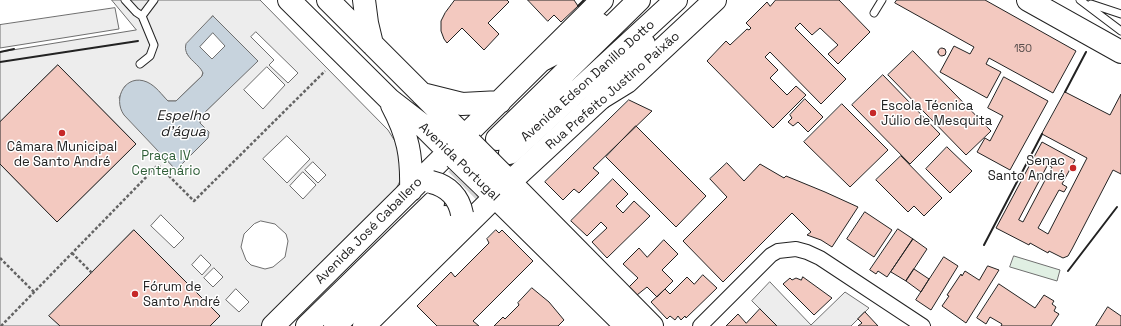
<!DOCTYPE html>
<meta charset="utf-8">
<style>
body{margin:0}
canvas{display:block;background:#fff}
</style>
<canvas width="1121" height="326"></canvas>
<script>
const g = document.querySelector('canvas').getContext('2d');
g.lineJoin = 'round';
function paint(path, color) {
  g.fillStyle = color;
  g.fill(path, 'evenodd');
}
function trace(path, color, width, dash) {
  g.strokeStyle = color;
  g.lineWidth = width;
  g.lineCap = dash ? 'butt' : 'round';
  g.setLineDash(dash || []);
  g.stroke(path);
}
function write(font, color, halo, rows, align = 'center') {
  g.font = font + ' "Space Grotesk",sans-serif';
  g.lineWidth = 3;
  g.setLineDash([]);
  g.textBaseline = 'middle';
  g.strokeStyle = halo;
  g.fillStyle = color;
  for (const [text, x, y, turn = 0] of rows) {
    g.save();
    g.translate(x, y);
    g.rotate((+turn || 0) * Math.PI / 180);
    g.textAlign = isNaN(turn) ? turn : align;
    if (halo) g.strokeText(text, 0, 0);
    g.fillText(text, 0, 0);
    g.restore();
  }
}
const green = new Path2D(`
 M 1014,256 L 1060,270 L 1057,281 L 1010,267 Z`);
const parking = new Path2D(`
 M 112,0 L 260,0 L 388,130 L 398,146 L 402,177 L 393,195 L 262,326 L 210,326 L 220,316 L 134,230 L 50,316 L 60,326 L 0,326 L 0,164 L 57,222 L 136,144 L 58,65 L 0,122 L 0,52 L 136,30 ZM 213,16 L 257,61 L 200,117 L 200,123 L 209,132 L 176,170 L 119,98 L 125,86 L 142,81 L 153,86 L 168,101 L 176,101 L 202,76 L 203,71 L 187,54 ZM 256,32 L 298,73 L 288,83 L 269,65 L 274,60 L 251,37 ZM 267,67 L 285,85 L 263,109 L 244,90 ZM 287,136 L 310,159 L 287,183 L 263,159 ZM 313,162 L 326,175 L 318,183 L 305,170 ZM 303,172 L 316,185 L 303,199 L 290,186 ZM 161,215 L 184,238 L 174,248 L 151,226 ZM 261,221 L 275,224 L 286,234 L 288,241 L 285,257 L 273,267 L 265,269 L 251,265 L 246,260 L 241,247 L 244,234 L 254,224 ZM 201,255 L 211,265 L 202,275 L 192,265 ZM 214,268 L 223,277 L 213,287 L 204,278 ZM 236,289 L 249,302 L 239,312 L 226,300 Z
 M 115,8 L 119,29 L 0,48 L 0,25 Z
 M 770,282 L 811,325 L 845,292 L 869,308 L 851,326 L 777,326 L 752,301 Z`);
const water = new Path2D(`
 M 213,16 L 258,61 L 200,117 L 200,123 L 209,132 L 208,138 L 176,170 L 124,115 C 112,98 126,73 147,82 C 156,86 162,95 168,101 L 176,101 L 202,76 L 203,73 C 199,63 182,57 186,44 ZM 213,33 L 225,46 L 212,59 L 200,47 Z`);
const building = new Path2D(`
 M 455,0 L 507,0 L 509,2 L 488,23 L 499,34 L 484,50 L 462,28 L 447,43 L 444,39 L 441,31 L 441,21 L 445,13 Z
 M 528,0 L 574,0 L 578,6 L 561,22 L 554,15 L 548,21 Z
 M 776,0 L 839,0 L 870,32 L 838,64 L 828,54 L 838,45 L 820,28 L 812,35 L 800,23 L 795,28 L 846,79 L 821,104 L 770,52 L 765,57 L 778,70 L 770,78 L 787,95 L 796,86 L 806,95 L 773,128 L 707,61 L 726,41 L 730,45 L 747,29 L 749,30 L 751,28 L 746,23 L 767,2 L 770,6 Z
 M 897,0 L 985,0 L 1076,51 L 1053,93 L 989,58 L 986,64 L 1001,72 L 987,98 L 940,72 L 954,46 L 970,54 L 974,47 L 895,3 Z
 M938 52a4 4 0 1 1 8 0a4 4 0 1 1-8 0Z
 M 913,51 L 991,131 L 966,155 L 888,75 Z
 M 58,65 L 136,144 L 57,222 L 0,164 L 0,122 Z
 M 883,75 L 940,134 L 910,164 L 852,105 Z
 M 1004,77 L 1048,101 L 1010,170 L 977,152 L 985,138 L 990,141 L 1003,116 L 988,108 Z
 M 1065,92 L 1110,115 L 1121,94 L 1121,174 L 1113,170 L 1072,249 L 1068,256 L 1063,258 L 1049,251 L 1048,253 L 1030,243 L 1029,245 L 996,228 L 1042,142 L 1075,160 L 1062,184 L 1067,187 L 1064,192 L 1059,190 L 1038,228 L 1048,234 L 1087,158 L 1042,134 ZM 1048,165 L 1052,167 L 1023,222 L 1019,220 Z
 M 805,99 L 823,117 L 808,132 L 798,122 L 793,126 L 788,122 L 792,118 L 790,115 Z
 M 629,100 L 652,111 L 593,168 L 599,173 L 579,193 L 574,189 L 563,200 L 545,182 Z
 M 842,104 L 888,150 L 850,187 L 804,142 Z
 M 636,126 L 706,196 L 676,227 L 606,157 Z
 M 947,147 L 972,171 L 950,193 L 926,169 Z
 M 901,156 L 942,198 L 924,216 L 914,206 L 908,212 L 876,180 Z
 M 727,163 L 744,181 L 760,164 L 784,178 L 786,176 L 825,192 L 858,207 L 832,247 L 821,240 L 807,235 L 811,232 L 792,213 L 723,282 L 683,241 L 727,197 L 710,179 Z
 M 613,179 L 628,194 L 616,206 L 623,213 L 634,201 L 650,216 L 607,258 L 592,242 L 607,228 L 601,222 L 587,236 L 571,221 Z
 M 865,212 L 892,230 L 874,257 L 847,239 Z
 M 898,229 L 913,239 L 887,277 L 878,271 L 876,274 L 870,270 Z
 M 134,230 L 220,316 L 210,326 L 60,326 L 49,316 Z
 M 496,230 L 499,233 L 502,230 L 533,261 L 473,321 L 479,326 L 437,326 L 417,306 L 451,272 L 455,277 L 489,243 L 487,239 Z
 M 913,239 L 927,249 L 906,281 L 891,272 Z
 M 664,240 L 678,254 L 662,270 L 673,281 L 657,297 L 647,287 L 637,295 L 629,287 L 638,278 L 623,264 L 639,248 L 647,257 Z
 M 944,257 L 958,266 L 931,310 L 916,300 Z
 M 988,266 L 999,270 L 966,323 L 942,306 L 949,296 L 947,295 L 961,274 L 962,276 L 965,271 L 979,280 Z
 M 914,269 L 929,279 L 921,292 L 906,281 Z
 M 703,275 L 717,288 L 686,318 L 685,316 L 681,320 L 678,316 L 675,320 L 670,316 L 667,319 L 651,302 L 665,289 L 670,294 L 687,277 L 694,284 Z
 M 803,277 L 832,298 L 814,315 L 783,284 L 790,278 L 792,280 L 796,278 L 801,280 Z
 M 999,284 L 1035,308 L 1044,295 L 1054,301 L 1052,304 L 1056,307 L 1054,311 L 1059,314 L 1051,326 L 1001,326 L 1002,324 L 990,317 L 986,324 L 977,318 Z
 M 532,288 L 549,302 L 564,320 L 558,326 L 494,326 L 503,317 L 505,319 L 519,305 L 518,303 Z
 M 1108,307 L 1121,316 L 1121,326 L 1096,326 Z
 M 760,309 L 777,326 L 726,326 L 738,314 L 746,323 Z
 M 865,312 L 878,326 L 858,326 L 862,323 L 858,319 Z`);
const trunkTunnel = new Path2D(`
 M 433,203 L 479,156
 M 446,216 L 494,169`);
const path = new Path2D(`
 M 72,253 L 92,273
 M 0,258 L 34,292
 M 1,326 L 158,165 L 194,201 L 325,71`);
const service = new Path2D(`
 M 125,0 L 136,12 L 142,16 L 154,45 L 150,56 L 140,64
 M 1080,0 L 1121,31
 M 1091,4 L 1121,14
 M 874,13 L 882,0
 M 142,16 L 154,0`);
const minor = new Path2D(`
 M 700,326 L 771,255 L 778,251 L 796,249 L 807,252 L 820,258 L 923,326`);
const primary = new Path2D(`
 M 289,0 L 390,100 L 421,124 L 455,158
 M 328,0 L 471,143
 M 364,0 L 367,23 L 372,44
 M 1028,0 L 1121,52
 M 422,94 L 462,104 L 500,102
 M 392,105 C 408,135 412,156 411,190
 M 502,174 L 652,326
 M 486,188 L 626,326
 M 273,326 L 602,0
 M 364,326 L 510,182 L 601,98 L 627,82 L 715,0`);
const trunk = new Path2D(`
 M 544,59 L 565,48 L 599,24
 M 601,98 L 644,44
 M 497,139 L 639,0
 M 510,153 L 676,0
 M 307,326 L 433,203
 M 335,326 L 445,217`);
const primaryBridge = new Path2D(`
 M 471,143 L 502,174
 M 455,158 L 486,188
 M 431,182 C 448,186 459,197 462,214`);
const wall = new Path2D(`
 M 578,6 L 584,0
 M 0,52 L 14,49
 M 0,62 L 138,41
 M 1065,92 L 1086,52
 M 984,245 L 1042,134
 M 1068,271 L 1117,207`);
const markers = [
 [873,113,4,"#c62828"],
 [62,133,4,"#c62828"],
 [1073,168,4,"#c62828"],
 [135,294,4,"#c62828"]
];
const numberNames = [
 ["150",1023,49]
];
const streetNames = [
 ["Avenida Edson Danillo Dotto",588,81,-42],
 ["Rua Prefeito Justino Paixão",613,91,-41],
 ["Avenida Portugal",459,162,44],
 ["Avenida José Caballero",369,231,-45]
];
const poiNames = [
 ["Escola Técnica",881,106],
 ["Júlio de Mesquita",881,121],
 ["Câmara Municipal",62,147,"center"],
 ["de Santo André",62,162,"center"],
 ["Senac",1065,161,"right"],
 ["Santo André",1065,176,"right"],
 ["Fórum de",143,287],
 ["Santo André",143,302]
];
const parkNames = [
 ["Praça IV",166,156],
 ["Centenário",166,171]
];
const waterNames = [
 ["Espelho",183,116],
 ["d'água",183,132]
];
paint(green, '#e0efe3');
trace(green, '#6f6f6f', 1);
paint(parking, '#ededed');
trace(parking, '#6f6f6f', 1);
paint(water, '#c7d3dd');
trace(water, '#6f6f6f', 1);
paint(building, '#f3c9c0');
trace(building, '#222', 1);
trace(trunkTunnel, '#d3d3d3', 22, [22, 11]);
trace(service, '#222', 9);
trace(minor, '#222', 16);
trace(primary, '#222', 24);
trace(trunk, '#222', 24);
trace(path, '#646464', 2.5, [3, 2]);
trace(service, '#fff', 7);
trace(minor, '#fff', 14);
trace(primary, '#fff', 22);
trace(trunk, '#fff', 22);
trace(primaryBridge, '#222', 24, []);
trace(primaryBridge, '#fff', 22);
trace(wall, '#222', 2);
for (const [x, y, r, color] of markers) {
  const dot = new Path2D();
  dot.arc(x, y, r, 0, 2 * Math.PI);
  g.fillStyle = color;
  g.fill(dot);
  trace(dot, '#fff', 1.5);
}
write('11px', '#564c4a', null, numberNames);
write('13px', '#222', '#fff', streetNames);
write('13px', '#222', '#fff', poiNames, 'left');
write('13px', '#2f5e38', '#fff', parkNames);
write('italic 14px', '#222', '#fff', waterNames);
</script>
